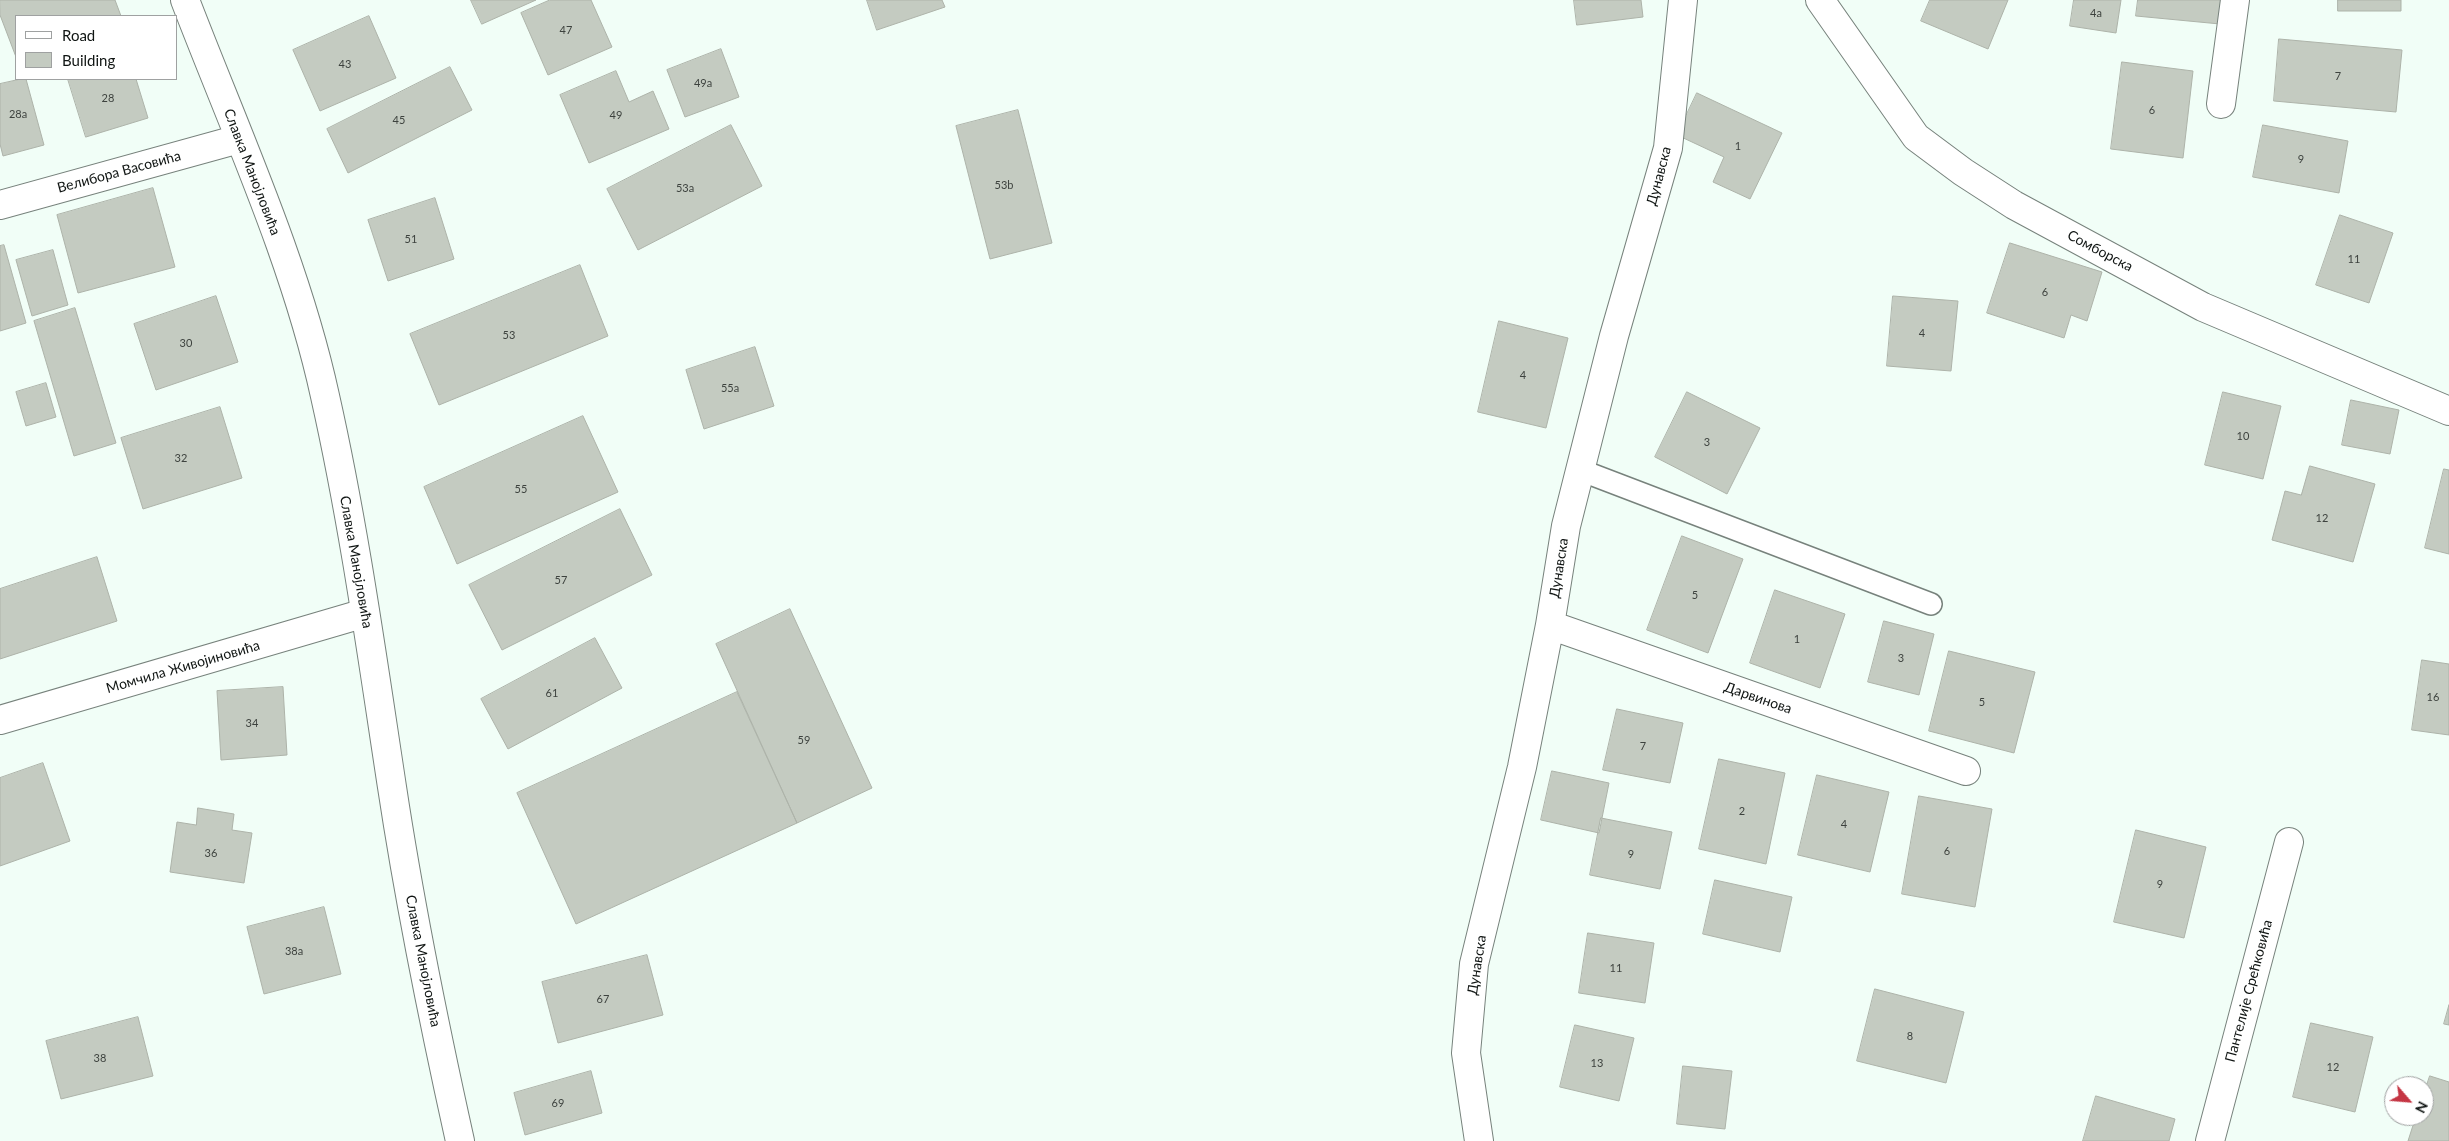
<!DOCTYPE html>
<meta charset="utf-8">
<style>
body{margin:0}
#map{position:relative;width:2449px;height:1141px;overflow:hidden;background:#f1fef7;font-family:Lato,sans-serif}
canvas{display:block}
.legend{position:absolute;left:15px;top:15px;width:162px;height:65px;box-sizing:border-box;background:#fff;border:1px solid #9fa1a1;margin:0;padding:6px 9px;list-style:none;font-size:15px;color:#101513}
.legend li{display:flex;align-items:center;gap:10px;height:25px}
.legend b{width:25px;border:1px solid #9fa1a1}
.north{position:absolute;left:2384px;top:1076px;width:50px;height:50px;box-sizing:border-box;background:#fff;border:1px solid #9fa1a1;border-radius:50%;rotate:117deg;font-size:14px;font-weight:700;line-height:20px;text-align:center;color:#101513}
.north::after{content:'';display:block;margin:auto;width:18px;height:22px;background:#c53543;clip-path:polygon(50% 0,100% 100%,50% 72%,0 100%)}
</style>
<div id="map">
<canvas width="2449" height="1141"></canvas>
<ul class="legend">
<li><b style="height:6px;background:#fff"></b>Road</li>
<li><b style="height:14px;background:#c4cbc1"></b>Building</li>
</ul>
<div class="north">N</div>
</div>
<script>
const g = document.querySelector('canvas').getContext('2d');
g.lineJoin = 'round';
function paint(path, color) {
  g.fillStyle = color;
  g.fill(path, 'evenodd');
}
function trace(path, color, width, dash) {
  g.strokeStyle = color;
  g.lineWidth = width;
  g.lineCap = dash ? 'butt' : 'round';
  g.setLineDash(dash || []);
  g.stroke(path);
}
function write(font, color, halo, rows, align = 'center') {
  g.font = font + ' Lato,sans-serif';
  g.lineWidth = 5;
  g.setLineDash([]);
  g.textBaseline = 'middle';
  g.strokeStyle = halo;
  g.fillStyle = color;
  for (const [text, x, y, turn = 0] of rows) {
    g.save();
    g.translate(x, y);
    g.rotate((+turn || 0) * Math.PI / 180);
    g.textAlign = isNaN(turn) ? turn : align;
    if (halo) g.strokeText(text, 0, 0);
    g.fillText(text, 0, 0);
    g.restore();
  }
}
const building = new Path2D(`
 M 0,0 L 115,0 L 121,16 L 16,16 L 16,57 L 0,15 Z
 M 471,0 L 536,0 L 482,24 Z
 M 550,0 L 591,0 L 612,47 L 548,75 L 521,13 Z
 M 867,0 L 942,0 L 945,7 L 877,30 Z
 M 1574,0 L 1641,0 L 1643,17 L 1577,25 Z
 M 1930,0 L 2008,0 L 1988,49 L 1921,21 Z
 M 2074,0 L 2121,0 L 2116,33 L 2070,26 Z
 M 2138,0 L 2222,0 L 2220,24 L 2136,16 Z
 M 2338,0 L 2401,0 L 2401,11 L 2338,11 Z
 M 369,16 L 396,78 L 320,111 L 293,50 Z
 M 2279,39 L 2402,50 L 2396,112 L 2274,101 Z
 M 721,49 L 739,97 L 685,117 L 667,70 Z
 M 2122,62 L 2193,71 L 2183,158 L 2111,149 Z
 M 450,67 L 472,110 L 348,173 L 327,129 Z
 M 616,71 L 629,102 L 653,91 L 669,129 L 589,163 L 560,95 Z
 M 21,79 L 26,79 L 44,145 L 3,156 L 0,144 L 0,84 Z
 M 68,79 L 136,79 L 148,118 L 86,137 Z
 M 1697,93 L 1782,133 L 1750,199 L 1713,182 L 1724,157 L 1677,135 Z
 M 1018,110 L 1052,243 L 990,259 L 956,126 Z
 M 731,125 L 762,186 L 638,250 L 607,189 Z
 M 2263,125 L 2348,141 L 2339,193 L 2253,177 Z
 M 153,188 L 175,267 L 78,293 L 57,215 Z
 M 435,198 L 454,259 L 388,281 L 368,220 Z
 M 2340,215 L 2393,233 L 2369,303 L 2316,285 Z
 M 2010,243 L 2102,272 L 2087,321 L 2071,315 L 2064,338 L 1987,313 Z
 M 4,245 L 26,323 L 0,331 L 0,246 Z
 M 53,250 L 68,305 L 32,316 L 16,260 Z
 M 580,265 L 608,336 L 439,405 L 410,334 Z
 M 216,296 L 238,362 L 156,390 L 134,324 Z
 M 1893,296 L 1958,301 L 1951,371 L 1887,366 Z
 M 75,308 L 116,443 L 74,456 L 34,321 Z
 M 1499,321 L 1568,338 L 1546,428 L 1478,412 Z
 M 755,347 L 774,406 L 704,429 L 686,370 Z
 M 46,383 L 56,417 L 26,426 L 16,392 Z
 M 1687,392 L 1760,428 L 1727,494 L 1655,457 Z
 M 2223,392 L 2281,406 L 2263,479 L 2205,465 Z
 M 2351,400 L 2399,410 L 2390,454 L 2342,445 Z
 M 220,407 L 242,478 L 143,509 L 121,438 Z
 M 583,416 L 618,492 L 457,564 L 424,487 Z
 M 2310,466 L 2375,484 L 2353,562 L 2272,540 L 2285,491 L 2301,495 Z
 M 2444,469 L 2449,470 L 2449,554 L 2425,548 Z
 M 620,509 L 652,575 L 502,650 L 469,585 Z
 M 1682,536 L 1743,559 L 1708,653 L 1647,630 Z
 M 97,557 L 117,621 L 0,659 L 0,589 Z
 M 1775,590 L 1845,614 L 1820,688 L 1750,663 Z
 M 790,609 L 872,788 L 797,823 L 716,644 Z
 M 1884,621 L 1934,634 L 1919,695 L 1868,682 Z
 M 595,638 L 622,688 L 508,749 L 481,699 Z
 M 1949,651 L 2035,672 L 2014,753 L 1929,731 Z
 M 2422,660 L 2449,664 L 2449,735 L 2412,730 Z
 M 283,687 L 287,755 L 221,760 L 217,691 Z
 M 737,692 L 797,823 L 576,924 L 517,793 Z
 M 1617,709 L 1683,723 L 1670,783 L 1603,770 Z
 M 1719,759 L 1785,773 L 1766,864 L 1699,849 Z
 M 43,763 L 70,841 L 0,866 L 0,778 Z
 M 1552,771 L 1609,783 L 1599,833 L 1541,820 Z
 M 1817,775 L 1889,792 L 1870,872 L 1798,855 Z
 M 1919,796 L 1992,809 L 1975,907 L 1902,894 Z
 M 198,808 L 234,814 L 232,830 L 252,833 L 244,883 L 170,872 L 177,822 L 196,825 Z
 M 1601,818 L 1672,832 L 1660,889 L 1590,875 Z
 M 2136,830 L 2206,847 L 2184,938 L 2114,922 Z
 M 1715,880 L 1792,897 L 1780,952 L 1703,934 Z
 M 324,907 L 341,974 L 264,994 L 247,927 Z
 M 1588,933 L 1654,943 L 1645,1003 L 1579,993 Z
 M 647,955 L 663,1015 L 558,1043 L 542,982 Z
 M 1875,989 L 1964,1012 L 1946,1083 L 1857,1061 Z
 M 2449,1005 L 2449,1025 L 2444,1024 Z
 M 138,1017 L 153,1076 L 61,1099 L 46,1041 Z
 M 2311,1023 L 2373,1037 L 2355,1112 L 2293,1097 Z
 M 1575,1025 L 1634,1038 L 1619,1101 L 1560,1087 Z
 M 1683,1066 L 1732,1071 L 1725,1129 L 1677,1124 Z
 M 591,1071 L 602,1113 L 525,1135 L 514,1093 Z
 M 2430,1076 L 2449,1082 L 2449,1141 L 2408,1141 L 2416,1116 L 2424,1116 L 2424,1093 Z
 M 2096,1096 L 2175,1119 L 2169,1141 L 2083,1141 Z`);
const lane = new Path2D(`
 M 1580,470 L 1931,604`);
const street = new Path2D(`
 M 1820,0 L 1916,137 L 1963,172 L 2014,205 L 2203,307 L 2449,411
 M 2221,104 L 2235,0
 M 0,205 L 239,139
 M 1550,625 L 1966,771
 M 0,720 L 365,613
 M 1479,1141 L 1466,1053 L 1474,964 L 1522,767 L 1550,625 L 1566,526 L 1614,336 L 1668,148 L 1683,0
 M 2210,1141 L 2289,842`);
const secondary = new Path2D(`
 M 185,0 C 234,128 296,262 325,396 C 354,525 372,656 392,787 C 410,906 434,1024 460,1141`);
const numberNames = [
 ["4a",2096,13],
 ["47",566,30],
 ["43",345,64],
 ["7",2338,76],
 ["49a",703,83],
 ["28",108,98],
 ["6",2152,110],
 ["28a",18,114],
 ["49",616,115],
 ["45",399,120],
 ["1",1738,146],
 ["9",2301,159],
 ["53b",1004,185],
 ["53a",685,188],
 ["51",411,239],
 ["11",2354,259],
 ["6",2045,292],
 ["4",1922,333],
 ["53",509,335],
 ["30",186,343],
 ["4",1523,375],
 ["55a",730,388],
 ["10",2243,436],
 ["3",1707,442],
 ["32",181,458],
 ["55",521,489],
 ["12",2322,518],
 ["57",561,580],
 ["5",1695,595],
 ["1",1797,639],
 ["3",1901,658],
 ["61",552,693],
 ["16",2433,697],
 ["5",1982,702],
 ["34",252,723],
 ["59",804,740],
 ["7",1643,746],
 ["2",1742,811],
 ["4",1844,824],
 ["6",1947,851],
 ["36",211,853],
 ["9",1631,854],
 ["9",2160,884],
 ["38a",294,951],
 ["11",1616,968],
 ["67",603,999],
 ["8",1910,1036],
 ["38",100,1058],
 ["13",1597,1063],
 ["12",2333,1067],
 ["69",558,1103]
];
const streetNames = [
 ["Велибора Васовића",119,172,-15],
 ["Славка Манојловића",252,172,69],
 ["Дунавска",1659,176,-75],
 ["Сомборска",2100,251,28],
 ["Славка Манојловића",356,562,80],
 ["Дунавска",1559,568,-81],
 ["Момчила Живојиновића",183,667,-16],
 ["Дарвинова",1758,698,19],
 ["Славка Манојловића",423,961,79],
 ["Дунавска",1477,965,-81],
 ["Пантелије Срећковића",2249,991,-75]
];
paint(building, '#c4cbc1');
trace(building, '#adb3a9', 1);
trace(lane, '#77827c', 24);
trace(street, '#77827c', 30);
trace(secondary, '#77827c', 30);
trace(lane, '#fff', 21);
trace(street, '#fff', 28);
trace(secondary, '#fff', 28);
write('11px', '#3d423e', null, numberNames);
write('14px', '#101513', '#fff', streetNames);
</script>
